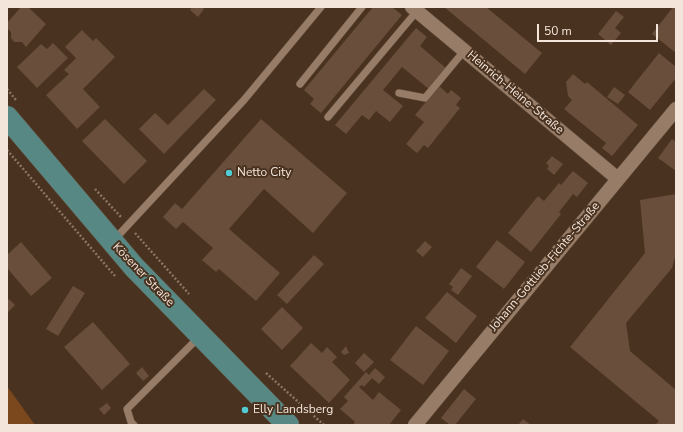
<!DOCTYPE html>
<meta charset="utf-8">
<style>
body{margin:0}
#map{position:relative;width:683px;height:432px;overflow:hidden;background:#49321f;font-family:"Nunito Sans",sans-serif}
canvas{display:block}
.frame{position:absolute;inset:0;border:8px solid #f4e5da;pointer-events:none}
.scale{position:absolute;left:537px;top:24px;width:121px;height:18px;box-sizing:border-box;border:2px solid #f4e5da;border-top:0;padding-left:5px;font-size:12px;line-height:14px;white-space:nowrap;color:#f4e5da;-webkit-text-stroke:3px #49321f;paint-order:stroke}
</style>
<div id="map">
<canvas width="683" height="432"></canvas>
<div class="frame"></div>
<div class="scale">50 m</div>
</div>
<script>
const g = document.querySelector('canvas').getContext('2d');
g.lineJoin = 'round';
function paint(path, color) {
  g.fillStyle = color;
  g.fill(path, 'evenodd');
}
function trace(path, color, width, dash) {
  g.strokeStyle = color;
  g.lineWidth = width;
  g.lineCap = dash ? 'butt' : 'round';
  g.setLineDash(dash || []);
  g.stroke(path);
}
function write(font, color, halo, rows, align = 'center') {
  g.font = font + ' "Nunito Sans",sans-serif';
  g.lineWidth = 4;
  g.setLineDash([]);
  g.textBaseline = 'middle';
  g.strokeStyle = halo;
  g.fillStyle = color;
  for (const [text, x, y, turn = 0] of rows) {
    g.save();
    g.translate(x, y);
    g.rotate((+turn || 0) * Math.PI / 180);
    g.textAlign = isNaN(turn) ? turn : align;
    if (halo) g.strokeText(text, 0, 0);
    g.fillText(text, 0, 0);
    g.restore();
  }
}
const green = new Path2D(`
 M 7,386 L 35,425 L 7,425 Z`);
const building = new Path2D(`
 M 21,7 L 28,7 L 46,24 L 26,47 L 22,42 L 14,42 L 11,38 L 11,32 L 7,28 L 7,23 Z
 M 192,7 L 202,7 L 204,9 L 198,17 L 190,10 Z
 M 373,7 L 392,7 L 402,15 L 321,113 L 310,104 L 314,99 L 304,90 Z
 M 444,7 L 486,7 L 542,53 L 525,74 Z
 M 673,7 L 676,7 L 676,53 L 652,34 Z
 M 616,11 L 624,17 L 615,28 L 621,33 L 611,45 L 598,34 Z
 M 416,28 L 427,37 L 420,46 L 447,69 L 430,90 L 402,67 L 383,90 L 403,106 L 390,122 L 376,111 L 369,120 L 362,115 L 346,134 L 335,125 Z
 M 82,30 L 93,41 L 96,38 L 115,57 L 83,89 L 100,107 L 77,129 L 46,95 L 69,74 L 64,70 L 76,58 L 65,47 Z
 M 53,43 L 68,58 L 37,88 L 17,67 L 41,44 L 47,49 Z
 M 659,53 L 676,67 L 676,78 L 650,110 L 628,92 Z
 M 573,74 L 585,84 L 587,82 L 638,125 L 612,156 L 602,148 L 606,143 L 564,109 L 572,100 L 568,96 L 566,82 Z
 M 439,86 L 448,94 L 451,90 L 461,98 L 456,105 L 460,108 L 428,148 L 424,145 L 417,153 L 406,144 L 424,122 L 415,115 Z
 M 614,87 L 625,95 L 618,104 L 607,97 Z
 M 204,89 L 216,100 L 164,154 L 139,129 L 155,113 L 168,125 Z
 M 105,119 L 147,161 L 124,184 L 82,141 Z
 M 261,119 L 347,193 L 313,233 L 264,189 L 229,229 L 280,273 L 256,301 L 219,269 L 216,272 L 202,260 L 213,248 L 183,222 L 176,229 L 163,217 L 175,203 L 182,209 Z
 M 672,139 L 676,142 L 676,171 L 658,158 Z
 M 552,156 L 563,164 L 554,175 L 547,169 L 549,166 L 546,163 Z
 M 573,171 L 588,183 L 577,197 L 573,194 L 559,212 L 561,214 L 531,252 L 508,233 L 538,196 L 544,201 L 559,183 L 561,185 Z
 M 676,194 L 676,254 L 672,268 L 626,323 L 630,351 L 676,390 L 676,425 L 655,425 L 659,421 L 570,347 L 645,253 L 640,200 Z
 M 497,240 L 525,262 L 504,289 L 476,267 Z
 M 425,241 L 432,247 L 423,257 L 416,251 Z
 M 21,242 L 52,278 L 31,296 L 7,268 L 7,255 Z
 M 314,255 L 324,264 L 287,304 L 277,295 Z
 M 461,268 L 472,276 L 458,295 L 451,290 L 453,287 L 449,284 Z
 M 73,286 L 85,293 L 58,336 L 46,329 Z
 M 447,292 L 477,316 L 456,343 L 425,318 Z
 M 9,299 L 15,305 L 7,313 L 7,301 Z
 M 282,307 L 303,328 L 282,350 L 261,329 Z
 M 93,322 L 130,364 L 102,390 L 64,347 Z
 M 416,326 L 449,351 L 423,385 L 390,360 Z
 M 311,343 L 322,353 L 327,347 L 337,357 L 332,362 L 350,380 L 329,403 L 290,366 Z
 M 346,346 L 349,353 L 344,355 L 341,352 Z
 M 364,353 L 374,362 L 364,372 L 355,363 Z
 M 142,367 L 149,376 L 143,381 L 136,373 Z
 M 375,368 L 385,377 L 379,384 L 372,378 L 364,387 L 362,385 L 359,387 L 373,400 L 379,392 L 401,410 L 389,425 L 353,425 L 355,422 L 340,409 L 348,401 L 344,397 L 366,372 L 369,375 Z
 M 464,389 L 476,399 L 455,425 L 450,425 L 441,418 Z
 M 107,403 L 111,408 L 104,415 L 99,409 Z
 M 523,419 L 531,425 L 518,425 Z`);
const path = new Path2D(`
 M 7,89 L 16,100
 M 7,150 L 115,276
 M 95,189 L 121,217
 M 135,233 L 189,294
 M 266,373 L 324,425`);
const service = new Path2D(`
 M 300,84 L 362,7
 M 399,93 L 425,98 L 464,51
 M 328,117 L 417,11
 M 114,240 L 244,100 L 321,7
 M 134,425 L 131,422 L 127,409 L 200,336`);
const minor = new Path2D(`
 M 412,7 L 618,179
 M 415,425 L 676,109`);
const primary = new Path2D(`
 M 7,117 L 134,267 L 288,425`);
const markers = [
 [229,173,4,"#51ccd4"],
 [245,410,4,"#51ccd4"]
];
const streetNames = [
 ["Heinrich-Heine-Straße",515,93,40],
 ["Johann-Gottlieb-Fichte-Straße",545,267,-50],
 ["Kösener Straße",143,275,46]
];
const poiNames = [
 ["Netto City",237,173],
 ["Elly Landsberg",253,410]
];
paint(green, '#7b481d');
paint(building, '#684e3b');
trace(service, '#624e3e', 8);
trace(minor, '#624e3e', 15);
trace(primary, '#624e3e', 23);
trace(path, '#8a7666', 2.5, [2, 2]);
trace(service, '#977c67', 7);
trace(minor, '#977c67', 14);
trace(primary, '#578883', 22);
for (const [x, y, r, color] of markers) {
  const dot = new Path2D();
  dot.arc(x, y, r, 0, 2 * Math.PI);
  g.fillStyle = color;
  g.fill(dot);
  trace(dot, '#49321f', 1.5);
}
write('12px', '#f4e5da', '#49321f', streetNames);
write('12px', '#f4e5da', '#49321f', poiNames, 'left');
</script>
